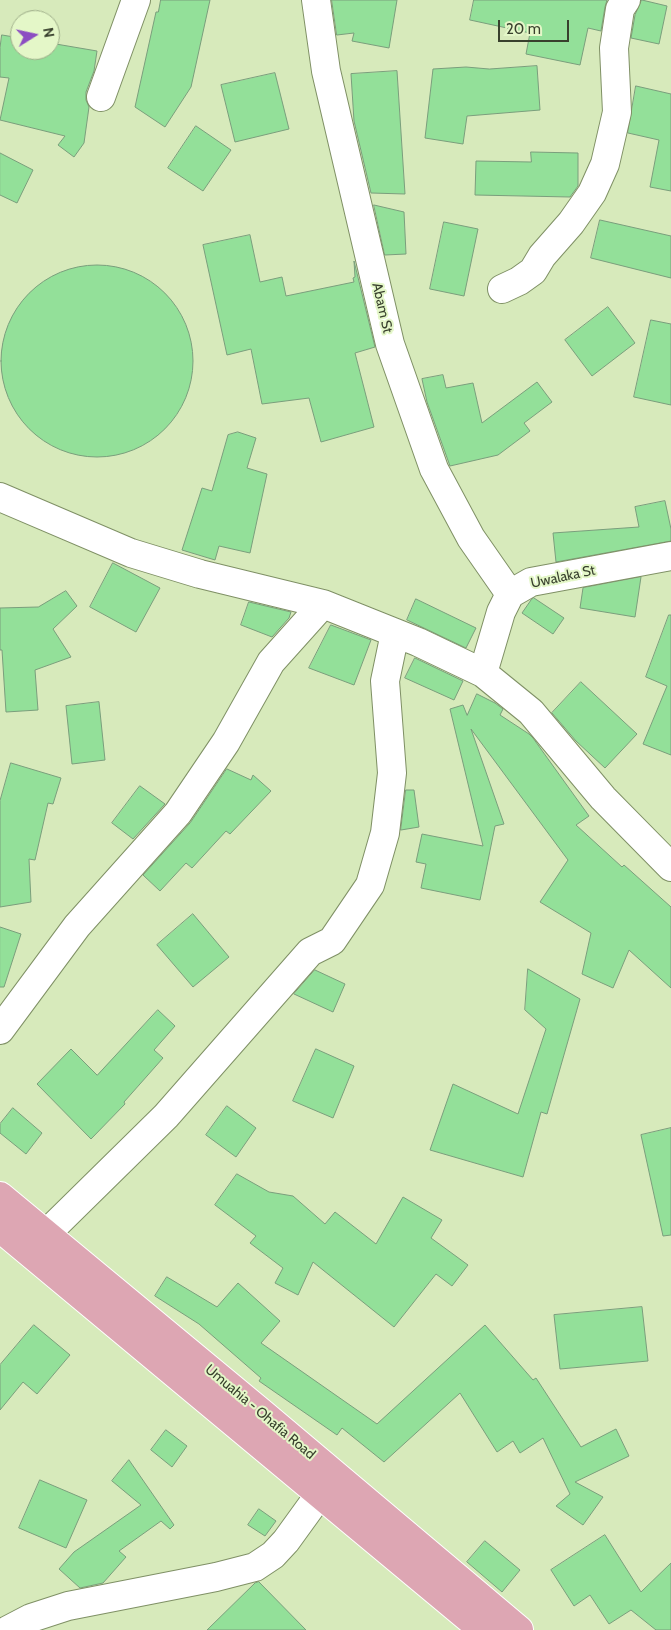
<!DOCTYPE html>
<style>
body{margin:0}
#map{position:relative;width:671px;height:1630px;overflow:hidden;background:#d7eabb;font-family:Cabin,sans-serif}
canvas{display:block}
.north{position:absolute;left:10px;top:10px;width:50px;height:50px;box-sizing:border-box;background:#e4f7c8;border:1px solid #9fae8a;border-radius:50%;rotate:80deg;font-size:14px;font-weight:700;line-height:20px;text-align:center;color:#38402d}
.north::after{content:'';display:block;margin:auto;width:18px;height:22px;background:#8c4dc2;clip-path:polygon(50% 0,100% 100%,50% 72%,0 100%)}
.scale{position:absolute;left:498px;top:20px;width:71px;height:22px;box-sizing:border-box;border:2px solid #38402d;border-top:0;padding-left:6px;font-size:15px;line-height:18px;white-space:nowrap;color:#38402d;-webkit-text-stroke:4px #e4f7c8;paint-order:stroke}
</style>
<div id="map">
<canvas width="671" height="1630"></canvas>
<div class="north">N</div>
<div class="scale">20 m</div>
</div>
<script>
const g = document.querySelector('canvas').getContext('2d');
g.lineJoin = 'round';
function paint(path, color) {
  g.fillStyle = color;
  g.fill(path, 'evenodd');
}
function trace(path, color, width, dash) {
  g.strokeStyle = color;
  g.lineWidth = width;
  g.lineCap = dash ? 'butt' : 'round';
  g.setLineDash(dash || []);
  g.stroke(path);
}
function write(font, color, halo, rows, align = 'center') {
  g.font = font + ' Cabin,sans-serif';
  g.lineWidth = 4;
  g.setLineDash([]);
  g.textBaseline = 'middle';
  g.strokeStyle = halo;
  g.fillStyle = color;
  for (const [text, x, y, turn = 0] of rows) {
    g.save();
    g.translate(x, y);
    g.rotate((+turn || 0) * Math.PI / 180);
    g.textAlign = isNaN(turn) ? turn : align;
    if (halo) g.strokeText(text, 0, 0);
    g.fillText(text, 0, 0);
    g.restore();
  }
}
const building = new Path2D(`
 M 161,0 L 210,0 L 191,87 L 165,127 L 135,107 L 156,12 L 158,12 Z
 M 332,0 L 397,0 L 389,48 L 352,41 L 354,33 L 337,35 Z
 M 474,0 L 607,0 L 605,7 L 601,31 L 588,28 L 580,65 L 526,54 L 530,33 L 470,20 Z
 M 642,0 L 667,6 L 659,44 L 631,38 L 635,15 Z
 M 2,35 L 20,38 L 20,50 L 50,50 L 50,43 L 97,51 L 94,71 L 86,92 L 86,100 L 89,107 L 84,143 L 74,157 L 58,145 L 65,136 L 0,120 L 9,78 L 0,77 L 0,48 Z
 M 537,66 L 540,110 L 467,116 L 463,144 L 425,138 L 433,69 L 466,67 L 489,69 Z
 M 397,71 L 405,194 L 371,193 L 354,121 L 351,74 Z
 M 275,73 L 289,129 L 235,142 L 221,85 Z
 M 636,86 L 671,94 L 671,191 L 650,187 L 659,140 L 628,133 Z
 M 196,126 L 231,150 L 203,191 L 168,168 Z
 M 531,152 L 578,153 L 578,186 L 570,197 L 475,195 L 476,161 L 531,162 Z
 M 0,153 L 33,170 L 17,203 L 0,195 Z
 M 374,205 L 404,212 L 406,254 L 385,255 Z
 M 600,220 L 671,236 L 671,278 L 591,258 Z
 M 444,222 L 478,229 L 464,296 L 430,289 Z
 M 250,235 L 260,282 L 282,277 L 286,296 L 354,282 L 353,278 L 355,277 L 354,261 L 375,347 L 355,353 L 374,427 L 321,442 L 309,398 L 262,404 L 251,349 L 227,355 L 203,245 Z
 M1 361a96 96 0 1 1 192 0a96 96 0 1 1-192 0Z
 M 608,307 L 635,343 L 592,376 L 565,340 Z
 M 651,320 L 671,324 L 671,405 L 634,397 Z
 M 443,375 L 446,388 L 473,383 L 482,423 L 537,382 L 552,402 L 524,423 L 530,431 L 498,455 L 450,466 L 427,402 L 422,379 Z
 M 238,432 L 256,438 L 247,468 L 267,474 L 250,553 L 219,546 L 215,560 L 182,550 L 202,488 L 212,491 L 228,435 Z
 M 665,501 L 671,529 L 671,541 L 556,562 L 553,533 L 639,527 L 635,507 Z
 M 113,563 L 160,588 L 136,632 L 90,607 Z
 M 641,577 L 635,617 L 580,608 L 583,588 Z
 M 66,591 L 77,606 L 53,629 L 71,657 L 35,670 L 38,710 L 6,712 L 2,650 L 0,650 L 0,608 L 38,607 Z
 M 534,598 L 564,618 L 553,634 L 522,613 L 531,600 Z
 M 416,599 L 476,628 L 466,648 L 407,620 Z
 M 249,602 L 291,612 L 289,618 L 272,637 L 241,625 Z
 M 669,615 L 671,615 L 671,755 L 643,744 L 667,686 L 646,677 Z
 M 331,625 L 371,640 L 354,685 L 309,668 Z
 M 415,658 L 463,681 L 454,700 L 405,678 Z
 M 581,682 L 637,734 L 605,768 L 576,741 L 552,713 Z
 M 477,694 L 495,703 L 503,709 L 500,715 L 529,734 L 533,738 L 589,816 L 576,825 L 622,867 L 624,865 L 671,907 L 671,988 L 629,950 L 613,988 L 582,974 L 591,933 L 540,902 L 568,860 L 471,729 L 504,824 L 495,826 L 480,900 L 421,888 L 426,864 L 416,862 L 422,834 L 483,846 L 450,709 L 463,705 L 467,715 Z
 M 99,702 L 105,760 L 72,764 L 66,706 Z
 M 11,763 L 61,778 L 53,804 L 48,803 L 35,860 L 29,859 L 31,902 L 0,907 L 0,801 Z
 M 227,769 L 251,780 L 253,775 L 271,791 L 230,834 L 226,831 L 192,868 L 186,863 L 160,891 L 143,875 L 190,823 Z
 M 140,786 L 165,804 L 133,839 L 112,823 Z
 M 406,790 L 414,790 L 419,827 L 401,830 Z
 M 193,914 L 229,957 L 193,987 L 157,945 Z
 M 0,927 L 21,934 L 4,987 L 0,987 Z
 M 528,969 L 580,999 L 547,1114 L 541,1112 L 523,1177 L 430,1150 L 453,1084 L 518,1114 L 546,1029 L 525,1010 Z
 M 315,970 L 345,984 L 333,1012 L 294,994 Z
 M 158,1010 L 175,1026 L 154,1050 L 163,1058 L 124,1102 L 125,1104 L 91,1139 L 37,1084 L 71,1049 L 97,1075 Z
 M 316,1049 L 354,1066 L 333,1118 L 293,1101 Z
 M 227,1106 L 256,1128 L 236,1157 L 206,1135 Z
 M 13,1108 L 42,1133 L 26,1154 L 0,1133 L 0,1124 Z
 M 671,1128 L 671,1235 L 663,1236 L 641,1135 Z
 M 237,1174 L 269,1192 L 293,1196 L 325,1224 L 335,1212 L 376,1244 L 403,1197 L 442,1220 L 431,1238 L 468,1265 L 452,1286 L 436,1274 L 394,1327 L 313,1262 L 298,1295 L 275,1283 L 283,1268 L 250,1243 L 256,1236 L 215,1205 Z
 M 167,1277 L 217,1307 L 238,1283 L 280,1321 L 261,1343 L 377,1424 L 485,1325 L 533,1380 L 536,1378 L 581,1447 L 616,1429 L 629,1456 L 575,1482 L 603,1497 L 583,1525 L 556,1506 L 570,1494 L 543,1438 L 520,1453 L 513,1441 L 497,1452 L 460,1393 L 384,1462 L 342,1428 L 337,1435 L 259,1381 L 261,1378 L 199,1324 L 155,1296 Z
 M 642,1307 L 648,1361 L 560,1369 L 554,1315 Z
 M 34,1325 L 70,1355 L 37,1394 L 23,1382 L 0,1410 L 0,1365 Z
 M 166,1430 L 187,1446 L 172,1467 L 151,1450 Z
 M 129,1460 L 174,1525 L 170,1529 L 161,1521 L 119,1551 L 126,1557 L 103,1583 L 80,1588 L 59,1569 L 74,1552 L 141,1505 L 112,1481 Z
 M 40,1480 L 87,1500 L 66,1548 L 19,1528 Z
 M 259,1509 L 276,1521 L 265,1536 L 248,1525 Z
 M 605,1535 L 641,1592 L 671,1563 L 671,1630 L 656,1630 L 631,1610 L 609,1624 L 590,1595 L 574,1606 L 551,1570 Z
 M 485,1541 L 520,1570 L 502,1592 L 467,1562 Z
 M 259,1582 L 306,1630 L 207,1630 L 255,1583 Z`);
const minor = new Path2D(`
 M 316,0 L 326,71 L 390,344 L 434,469 L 471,538 L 510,594
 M 101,97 L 136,0
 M 502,289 L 519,281 L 533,271 L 542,256 L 571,223 L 592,193 L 605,164 L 617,112 L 614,48 L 620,9 L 626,0
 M 0,497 L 131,553 L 200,574 L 323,604 L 418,642 L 483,673 L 531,712 L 603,798 L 671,867
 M 483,673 L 501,612 L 510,594 L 531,582 L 671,556
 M 0,1030 L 77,926 L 178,813 L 226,742 L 271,662 L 323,604
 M 46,1234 L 166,1116 L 310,952 L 332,941 L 370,885 L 385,833 L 392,773 L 385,681 L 395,633
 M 8,1630 L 31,1618 L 68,1606 L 216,1577 L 255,1567 L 273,1555 L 286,1541 L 320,1494`);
const major = new Path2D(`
 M 0,1196 L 263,1414 L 519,1630
 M 0,1228 L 483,1630`);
const streetNames = [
 ["Abam St",382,308,77],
 ["Uwalaka St",563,577,-12],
 ["Umuahia - Ohafia Road",260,1412,40]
];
paint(building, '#93e099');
trace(building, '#7a9e7c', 1);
trace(minor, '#7f9065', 30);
trace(major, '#fff', 30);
trace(minor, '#fff', 28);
trace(major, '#dda6b3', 28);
write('14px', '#38402d', '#e4f7c8', streetNames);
</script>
